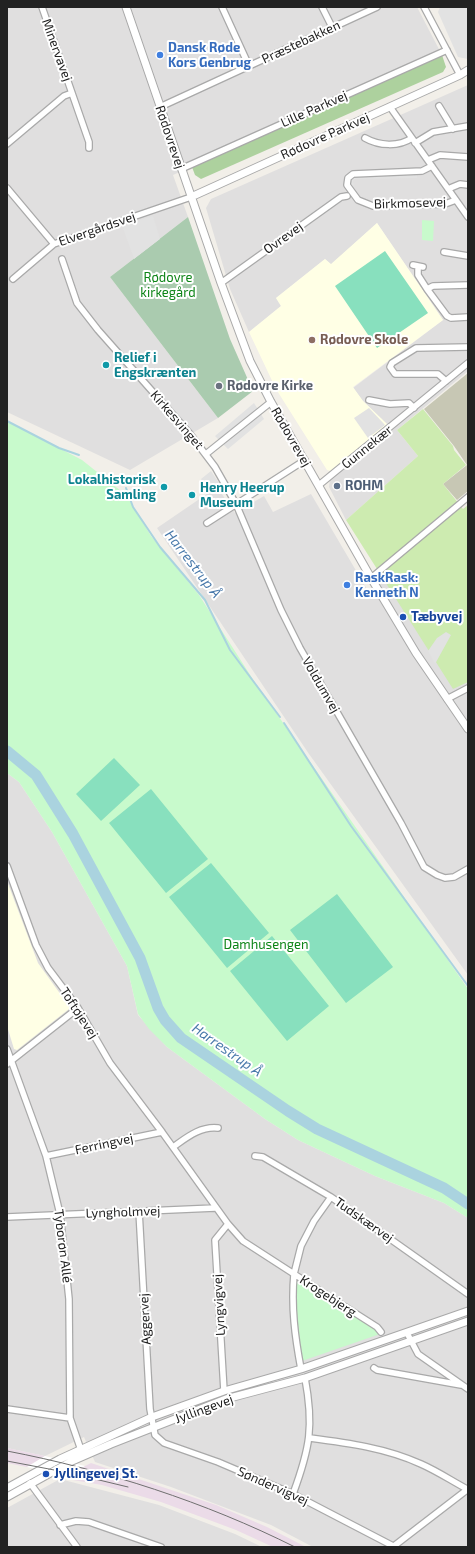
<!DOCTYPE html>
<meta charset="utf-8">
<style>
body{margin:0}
#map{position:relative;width:475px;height:1554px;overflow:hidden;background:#f2efe9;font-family:"Exo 2",sans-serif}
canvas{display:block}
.frame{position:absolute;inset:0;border:8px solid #222;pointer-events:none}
</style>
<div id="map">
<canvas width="475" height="1554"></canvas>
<div class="frame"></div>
</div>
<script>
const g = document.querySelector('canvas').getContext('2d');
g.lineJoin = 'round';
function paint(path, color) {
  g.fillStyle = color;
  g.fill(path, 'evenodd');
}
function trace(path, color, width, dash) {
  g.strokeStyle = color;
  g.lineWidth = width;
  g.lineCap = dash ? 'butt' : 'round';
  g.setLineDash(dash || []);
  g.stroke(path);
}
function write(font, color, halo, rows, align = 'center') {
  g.font = font + ' "Exo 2",sans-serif';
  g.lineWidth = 4;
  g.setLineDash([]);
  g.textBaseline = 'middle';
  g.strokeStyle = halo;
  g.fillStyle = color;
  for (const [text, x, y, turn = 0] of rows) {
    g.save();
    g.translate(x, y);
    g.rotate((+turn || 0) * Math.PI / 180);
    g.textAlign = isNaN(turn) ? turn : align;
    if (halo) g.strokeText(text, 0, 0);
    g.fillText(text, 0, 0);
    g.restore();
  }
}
const residential = new Path2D(`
 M 7,7 L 417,7 L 442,55 L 173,175 L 188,217 L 110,277 L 218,418 L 130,470 L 7,412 Z
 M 468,85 L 468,371 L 397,430 L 418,456 L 346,520 L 329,487 L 331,471 L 387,424 L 363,401 L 353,388 L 443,320 L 377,223 L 331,265 L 325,259 L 276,298 L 281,306 L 249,332 L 230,289 L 206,208 L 211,199 Z
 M 217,487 L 235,513 L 264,496 L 273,512 L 311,494 L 368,591 L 413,553 L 468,656 L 468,975 L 309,754 L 157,528 Z
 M 7,773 L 19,782 L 52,832 L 127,966 L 138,1015 L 167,1047 L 265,1119 L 298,1140 L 375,1176 L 444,1203 L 468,1218 L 468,1547 L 313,1547 L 271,1525 L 171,1487 L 95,1462 L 84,1437 L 45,1456 L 7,1448 Z
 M 60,1479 L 159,1505 L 235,1534 L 262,1547 L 7,1547 L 7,1508 Z`);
const industrial = new Path2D(`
 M 7,1448 L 45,1456 L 27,1467 L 7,1463 Z
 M 91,1463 L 216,1505 L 267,1527 L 306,1547 L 273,1547 L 236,1530 L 161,1502 L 102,1485 L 73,1480 L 73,1477 L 67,1475 Z`);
const education = new Path2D(`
 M 377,223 L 443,320 L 353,387 L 363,401 L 387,424 L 331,471 L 327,470 L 276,389 L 249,332 L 281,306 L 276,298 L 325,259 L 331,264 Z
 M 7,881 L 38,963 L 69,1006 L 69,1009 L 17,1050 L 14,1049 L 7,1026 Z`);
const construction = new Path2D(`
 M 468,373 L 468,491 L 457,500 L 443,484 L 467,465 L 454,446 L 424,409 Z`);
const grass = new Path2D(`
 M 423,409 L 453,446 L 454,450 L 466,465 L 443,484 L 463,509 L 468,505 L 468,682 L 453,689 L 346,520 L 418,456 L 397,430 Z`);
const forest = new Path2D(`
 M 442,55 L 446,67 L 443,72 L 201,179 L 195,175 L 192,167 Z`);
const cemetery = new Path2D(`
 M 188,217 L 230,339 L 253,391 L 218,418 L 110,277 Z`);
const park = new Path2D(`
 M 422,220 L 434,221 L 433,241 L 422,240 Z
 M 7,421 L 82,460 L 126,495 L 151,536 L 199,595 L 254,681 L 468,989 L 468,1218 L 444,1203 L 375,1176 L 298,1140 L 265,1119 L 167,1047 L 149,1029 L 138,1014 L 127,966 L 52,832 L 19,782 L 7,773 Z
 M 298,1280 L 376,1328 L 380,1334 L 302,1361 L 295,1297 Z`);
const pitch = new Path2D(`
 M 385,251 L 428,313 L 377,348 L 335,286 Z
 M 114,758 L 140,785 L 101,821 L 76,794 Z
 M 151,789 L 208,859 L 166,893 L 109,823 Z
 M 211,863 L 269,933 L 227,968 L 169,897 Z
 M 337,894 L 393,967 L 346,1003 L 290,930 Z
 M 272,936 L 329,1006 L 287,1041 L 230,971 Z`);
const parking = new Path2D(`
 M 440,7 L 468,7 L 468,59 L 458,57 L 438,12 Z
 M 417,170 L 417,178 L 355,179 L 353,181 L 354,186 L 348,190 L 349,176 Z
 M 153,216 L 160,239 L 134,259 L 122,226 Z
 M 254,403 L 264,419 L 228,449 L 215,436 Z
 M 369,408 L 385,425 L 368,438 L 354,418 Z
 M 211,471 L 219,483 L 208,490 L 201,479 Z
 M 446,632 L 451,635 L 435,664 L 428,651 L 437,638 Z`);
const pier = new Path2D(`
 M 45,1456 L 85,1466 L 67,1475 L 27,1467 Z`);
const stream = new Path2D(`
 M 7,421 L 59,448 L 79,455
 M 126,488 L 133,507 L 160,547 L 205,600 L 230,650 L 280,717
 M 284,723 L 351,826 L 468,986`);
const river = new Path2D(`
 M 7,751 L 36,775 L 73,834 L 140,958 L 158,1008 L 165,1020 L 181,1038 L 288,1111 L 317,1129 L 444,1188 L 468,1204`);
const minor = new Path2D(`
 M 42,7 L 89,142 L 89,148
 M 222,7 L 249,66
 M 322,7 L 332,27
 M 424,7 L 460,75
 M 439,106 L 453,129
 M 160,107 L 377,7
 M 390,107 L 468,217
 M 365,138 C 379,146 399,147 412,138
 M 415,143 L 433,132 L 468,126
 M 7,144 L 64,96 L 72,93
 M 428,160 L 440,155 L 468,157
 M 432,166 L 422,171 L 353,174 L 348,178 L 347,185 L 358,200 L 373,206 L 445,204 L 456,200
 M 181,169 L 447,50
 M 7,188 L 54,244
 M 448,189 L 460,184 L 468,185
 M 444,252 L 468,256
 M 62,259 L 77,303 L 98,330 L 190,434 L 215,467 L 236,504 L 281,610 L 300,648 L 401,823 L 424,867 L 437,875 L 445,878 L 454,877 L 468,869
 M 413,265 L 423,267
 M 418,266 L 418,275 L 427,289
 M 13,279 L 54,244 L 191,197
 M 221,283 L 341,197 L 347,196
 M 468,285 L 433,286 L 427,289 L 447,316 L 451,318 L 468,317
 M 446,381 L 438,374 L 395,374 L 390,367 L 392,363 L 416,348 L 468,347
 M 369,400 L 390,404 L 409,403 L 414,408
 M 206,454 L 271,402
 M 319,485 L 468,363
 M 207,523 L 305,460
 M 371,578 L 468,497
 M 447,699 L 468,688
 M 7,866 L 36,945 L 48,968 L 78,1008 L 110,1063 L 162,1132 L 228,1224 L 243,1241 L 294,1274 L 301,1246 L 314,1221 L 331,1197
 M 7,1049 L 46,1156 L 60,1214 L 69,1299 L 70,1418 L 81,1450
 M 7,1064 L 78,1008
 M 173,1147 C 186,1138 200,1126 218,1128
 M 46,1156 L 162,1132
 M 255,1156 L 263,1157 L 331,1197 L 468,1294
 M 139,1211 L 150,1409 L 155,1435 L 164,1443 L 218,1462 L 293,1494 L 395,1547
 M 7,1217 L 215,1208
 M 407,1333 L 418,1354 L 468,1389
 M 374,1368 L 377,1370 L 461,1385
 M 301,1369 C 295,1337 291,1307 294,1274 L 377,1327 L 381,1332
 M 224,1391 L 215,1240 L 228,1224
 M 7,1409 L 70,1418
 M 310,1438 C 348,1443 386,1448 421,1464 C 437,1471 452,1481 467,1489
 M 30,1483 L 77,1547
 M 293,1494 C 310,1448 314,1426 305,1378
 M 60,1525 L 76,1521 L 89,1522 L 161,1547
 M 394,1546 L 468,1489`);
const tertiary = new Path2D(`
 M 126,7 L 221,283 L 250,361 L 271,402 L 371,578 L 416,653 L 468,729
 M 191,197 L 460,75 L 468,70
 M 7,1488 L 60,1459 L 152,1417 L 224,1391 L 301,1369 L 468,1311
 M 7,1497 L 72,1461 L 111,1444 L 226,1399 L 305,1378 L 468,1321`);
const tram = new Path2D(`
 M 7,1451 C 106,1470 205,1502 295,1547
 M 7,1461 L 70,1473 L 128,1487`);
const markers = [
 [160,55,4,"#3f7fe0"],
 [312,340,4,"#8d6e63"],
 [106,365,4,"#0f9aa8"],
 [219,386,4,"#6b7280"],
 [337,486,4,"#5c6f8a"],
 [164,487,4,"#0f9aa8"],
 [192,495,4,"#0f9aa8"],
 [347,585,4,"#3f7fe0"],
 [403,617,4,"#1a4fb4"],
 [46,1474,4,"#1a4fb4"]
];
const streetNames = [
 ["Præstebakken",301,42,-25],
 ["Minervavej",57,50,70],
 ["Lille Parkvej",314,109,-24],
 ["Rødovre Parkvej",325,136,-24],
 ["Rødovrevej",170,137,71],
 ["Birkmosevej",410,203,-2],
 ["Elvergårdsvej",97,229,-19],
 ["Ovrevej",283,238,-36],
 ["Kirkesvinget",177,420,49],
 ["Rødovrevej",291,437,60],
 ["Gunnekær",367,447,-39],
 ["Voldumvej",321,685,60],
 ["Toftøjevej",79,1013,57],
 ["Ferringvej",104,1144,-12],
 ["Lyngholmvej",123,1212,-2],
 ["Tudskærvej",364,1220,35],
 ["Tyborøn Allé",63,1246,83],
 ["Krogebjerg",328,1296,33],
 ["Lyngvigvej",219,1305,-93],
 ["Aggervej",145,1319,-93],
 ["Jyllingevej",204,1409,-20],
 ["Søndervigvej",273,1486,24]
];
const shopNames = [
 ["Dansk Røde",168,48],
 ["Kors Genbrug",168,63],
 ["RaskRask:",355,578],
 ["Kenneth N",355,593]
];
const parkNames = [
 ["Rødovre",168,278],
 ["kirkegård",168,293],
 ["Damhusengen",266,945]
];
const educationNames = [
 ["Rødovre Skole",320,340]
];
const cultureNames = [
 ["Relief i",114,358],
 ["Engskrænten",114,373],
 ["Lokalhistorisk",156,480,"right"],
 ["Samling",156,495,"right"],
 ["Henry Heerup",200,488],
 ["Museum",200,503]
];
const worshipNames = [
 ["Rødovre Kirke",227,386]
];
const serviceNames = [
 ["ROHM",345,486]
];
const transitNames = [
 ["Tæbyvej",411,617],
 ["Jyllingevej St.",54,1474]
];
const waterNames = [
 ["Harrestrup Å",193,564,52],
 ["Harrestrup Å",227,1050,35]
];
paint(residential, '#e0dfdf');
paint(industrial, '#ebdbe8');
paint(education, '#ffffe5');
paint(construction, '#c7c7b4');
paint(grass, '#cdebb0');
paint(forest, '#add19e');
paint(cemetery, '#aacbaf');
paint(park, '#c8facc');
paint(pitch, '#88e0be');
paint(parking, '#e2e2e2');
paint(pier, '#fff');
trace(stream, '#aad3df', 2);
trace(river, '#aad3df', 11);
trace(minor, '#a9a9a9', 8);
trace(tertiary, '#a9a9a9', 9);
trace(minor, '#fff', 5.5);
trace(tertiary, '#fff', 7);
trace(tram, '#707070', 1);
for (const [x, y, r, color] of markers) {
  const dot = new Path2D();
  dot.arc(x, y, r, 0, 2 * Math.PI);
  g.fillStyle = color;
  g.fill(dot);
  trace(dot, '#fff', 1.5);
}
write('13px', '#222', '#fff', streetNames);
write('bold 13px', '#366cbe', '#fff', shopNames, 'left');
write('13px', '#0c8416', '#fff', parkNames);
write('bold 13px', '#785e54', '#fff', educationNames, 'left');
write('bold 13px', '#0d838f', '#fff', cultureNames, 'left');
write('bold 13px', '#5b616d', '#fff', worshipNames, 'left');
write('bold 13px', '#4e5e75', '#fff', serviceNames, 'left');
write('bold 13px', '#164399', '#fff', transitNames, 'left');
write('italic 14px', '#4a7aab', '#fff', waterNames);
</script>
